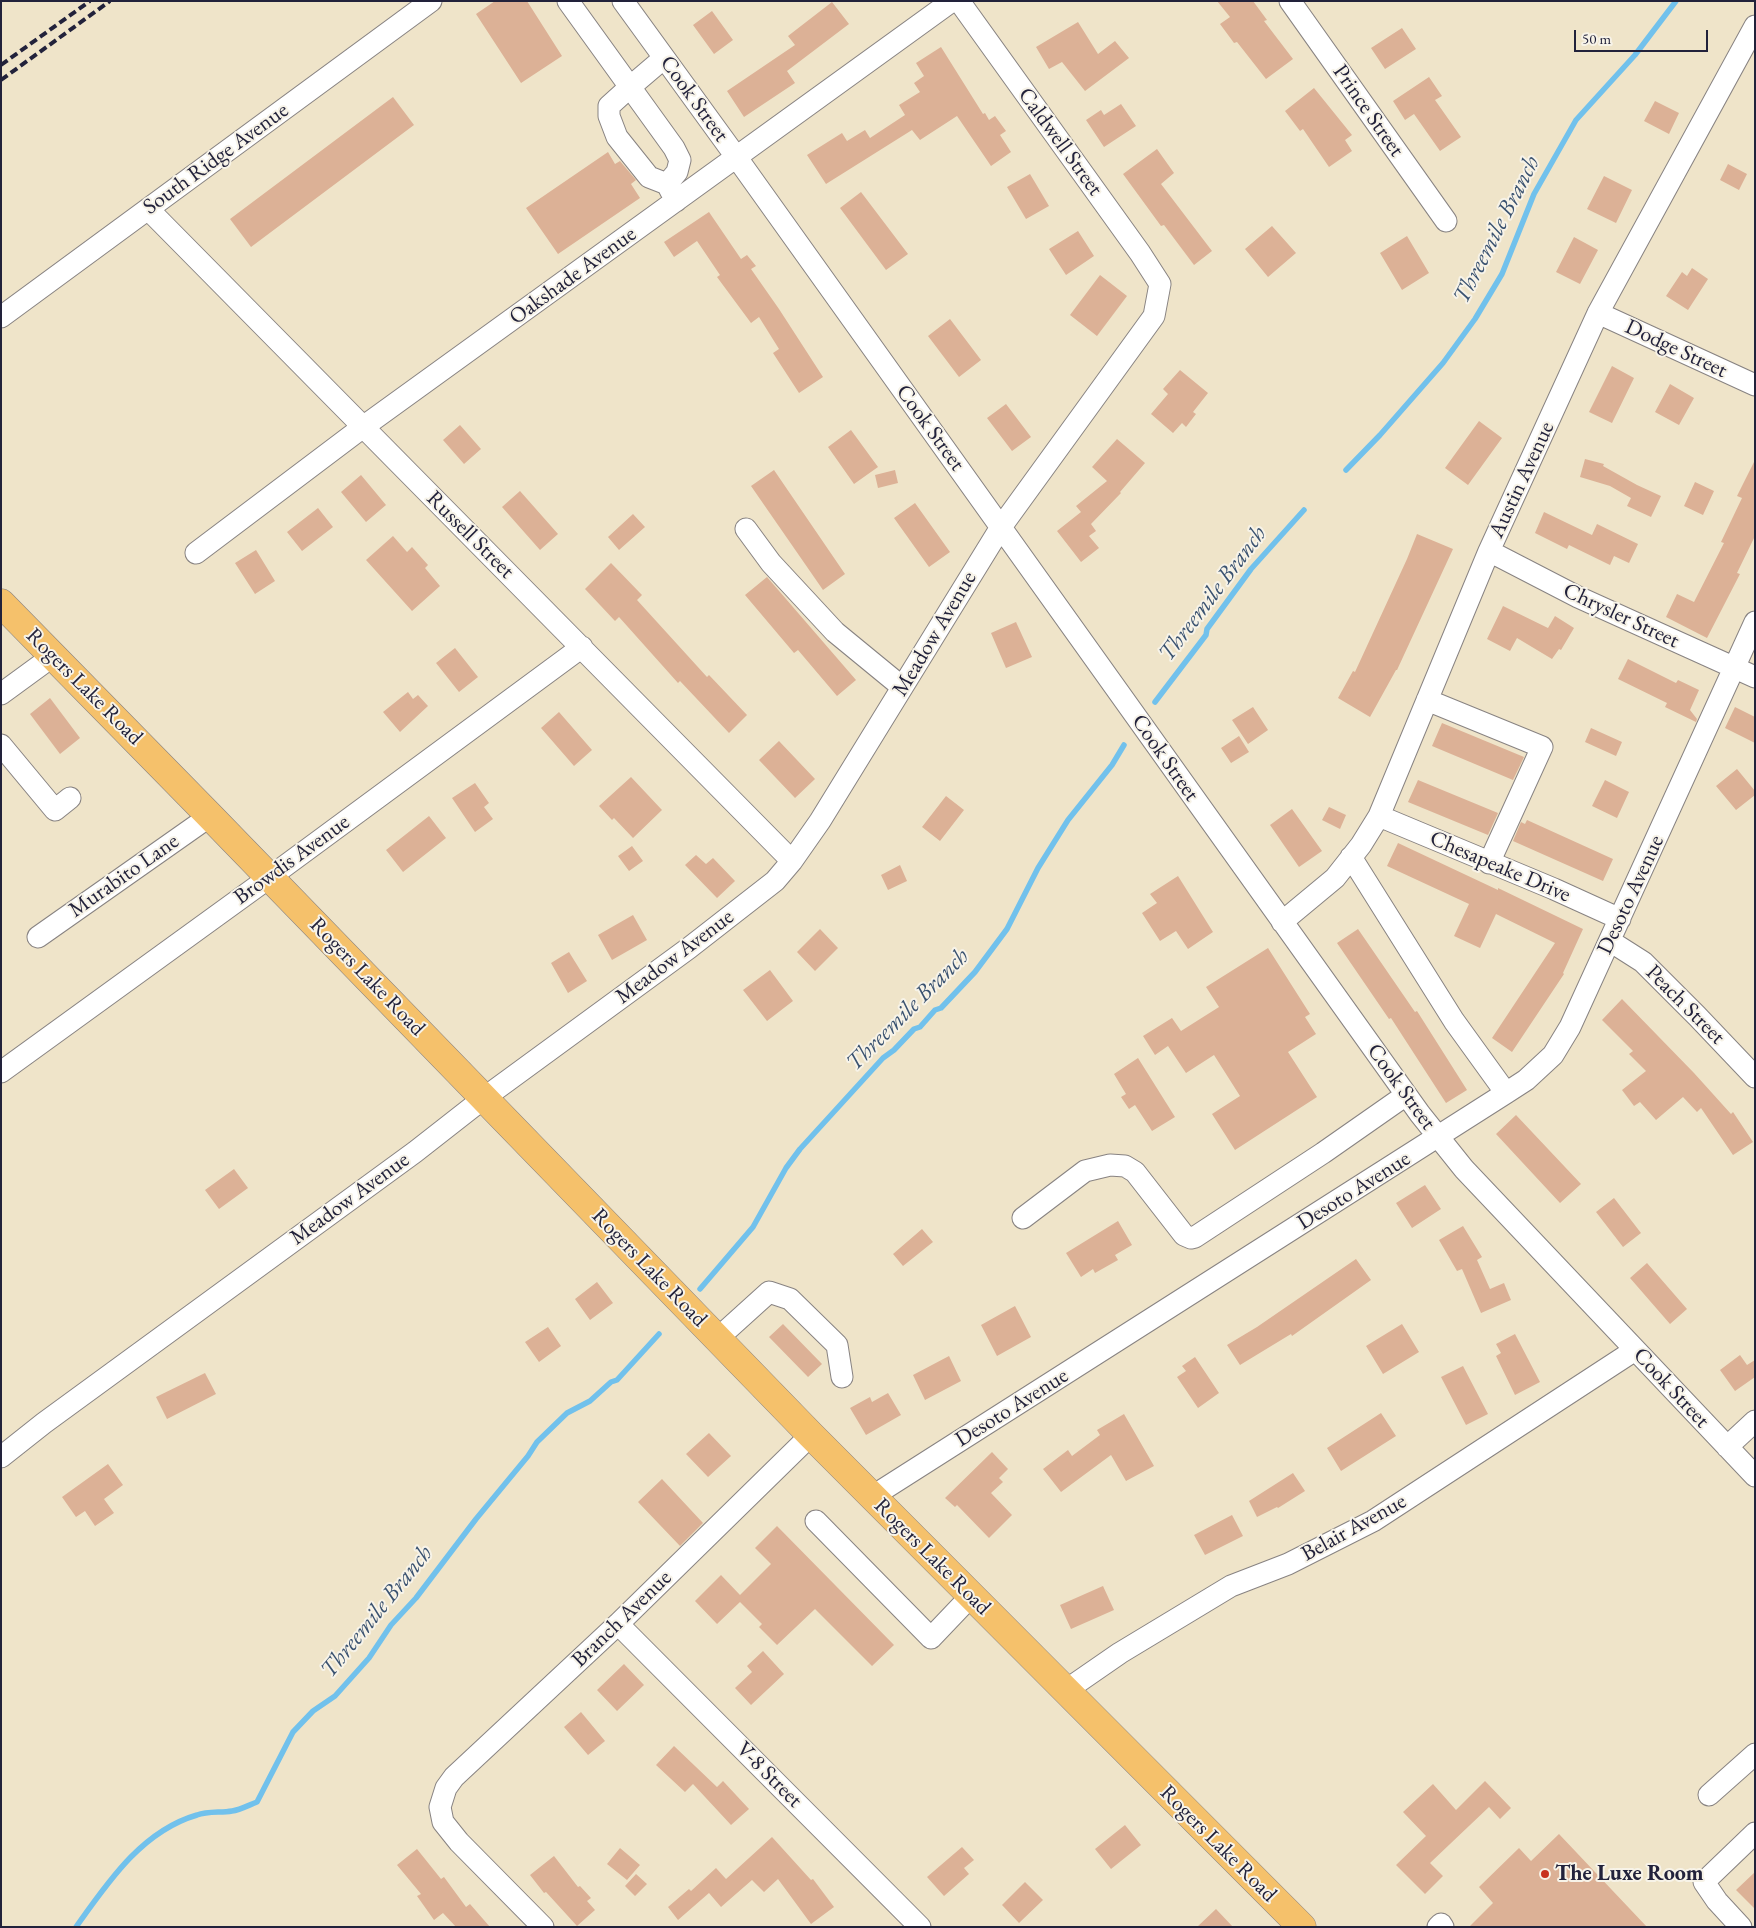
<!DOCTYPE html>
<style>
body{margin:0}
#map{position:relative;width:1756px;height:1928px;overflow:hidden;background:#efe4c9;font-family:"EB Garamond",serif}
canvas{display:block}
.frame{position:absolute;inset:0;border:2px solid #22223b;pointer-events:none}
.scale{position:absolute;left:1574px;top:30px;width:134px;height:22px;box-sizing:border-box;border:2px solid #22223b;border-top:0;padding-left:6px;font-size:15px;line-height:18px;white-space:nowrap;color:#22223b;-webkit-text-stroke:4px #f7f3e8;paint-order:stroke}
</style>
<div id="map">
<canvas width="1756" height="1928"></canvas>
<div class="frame"></div>
<div class="scale">50 m</div>
</div>
<script>
const g = document.querySelector('canvas').getContext('2d');
g.lineJoin = 'round';
function trace(path, color, width, dash) {
  g.strokeStyle = color;
  g.lineWidth = width;
  g.lineCap = dash ? 'butt' : 'round';
  g.setLineDash(dash || []);
  g.stroke(path);
}
function paint(path, color) {
  g.fillStyle = color;
  g.fill(path, 'evenodd');
}
function write(font, color, halo, rows, align = 'center') {
  g.font = font + ' "EB Garamond",serif';
  g.lineWidth = 4;
  g.setLineDash([]);
  g.textBaseline = 'middle';
  g.strokeStyle = halo;
  g.fillStyle = color;
  for (const [text, x, y, turn = 0] of rows) {
    g.save();
    g.translate(x, y);
    g.rotate((+turn || 0) * Math.PI / 180);
    g.textAlign = isNaN(turn) ? turn : align;
    if (halo) g.strokeText(text, 0, 0);
    g.fillText(text, 0, 0);
    g.restore();
  }
}
const stream = new Path2D(`
 M 1346,470 L 1380,435 L 1443,363 L 1475,319 L 1502,274 L 1534,194 L 1576,120 L 1635,55 L 1676,1
 M 1155,702 L 1206,635 L 1207,629 L 1251,569 L 1304,510
 M 700,1289 L 753,1227 L 786,1168 L 800,1149 L 883,1058 L 894,1050 L 914,1029 L 920,1027 L 935,1010 L 941,1008 L 975,972 L 1007,929 L 1038,868 L 1068,820 L 1112,765 L 1124,745
 M 76,1927 C 108,1882 142,1831 197,1815 C 208,1811 221,1813 232,1811 C 240,1810 249,1805 257,1802 L 293,1732 L 313,1711 L 335,1696 L 369,1658 L 391,1625 L 416,1598 L 476,1519 L 528,1456 L 537,1442 L 567,1413 L 590,1401 L 611,1382 L 617,1380 L 659,1334`);
const building = new Path2D(`
 M 495,1 L 527,1 L 562,56 L 521,83 L 476,14 Z
 M 1217,1 L 1253,1 L 1267,20 L 1264,21 L 1293,59 L 1266,79 L 1237,42 L 1234,43 L 1220,24 L 1230,17 Z
 M 832,2 L 849,24 L 787,71 L 795,83 L 744,117 L 727,91 L 795,45 L 788,36 Z
 M 712,11 L 733,40 L 714,54 L 693,25 Z
 M 1078,22 L 1098,54 L 1115,41 L 1129,58 L 1085,91 L 1062,62 L 1049,69 L 1036,47 Z
 M 1402,28 L 1416,49 L 1385,69 L 1371,48 Z
 M 941,47 L 983,114 L 985,113 L 989,120 L 995,116 L 1006,131 L 1000,135 L 1011,152 L 991,166 L 957,116 L 920,140 L 912,130 L 826,184 L 807,155 L 842,133 L 847,141 L 865,130 L 870,138 L 905,115 L 899,105 L 920,92 L 914,83 L 924,76 L 916,63 Z
 M 1429,77 L 1442,96 L 1435,100 L 1461,137 L 1440,151 L 1414,114 L 1405,120 L 1393,101 Z
 M 1314,88 L 1352,135 L 1345,140 L 1352,151 L 1329,167 L 1303,129 L 1300,131 L 1285,111 Z
 M 393,97 L 414,125 L 251,247 L 230,219 Z
 M 1655,101 L 1679,113 L 1669,134 L 1644,121 Z
 M 1121,104 L 1136,126 L 1104,147 L 1086,120 L 1101,110 L 1104,115 Z
 M 1157,149 L 1174,173 L 1161,184 L 1212,251 L 1194,265 L 1164,225 L 1161,226 L 1123,174 Z
 M 608,152 L 615,164 L 620,161 L 636,180 L 631,184 L 640,198 L 558,254 L 526,208 Z
 M 1728,164 L 1747,174 L 1739,190 L 1720,180 Z
 M 1030,174 L 1049,206 L 1026,219 L 1007,187 Z
 M 1604,176 L 1632,190 L 1616,223 L 1587,209 Z
 M 861,192 L 908,254 L 886,270 L 840,208 Z
 M 709,212 L 741,259 L 747,255 L 756,266 L 751,269 L 779,309 L 823,377 L 799,393 L 773,353 L 779,349 L 759,317 L 751,323 L 717,277 L 720,275 L 697,241 L 674,257 L 664,242 Z
 M 1272,226 L 1296,253 L 1268,277 L 1245,249 Z
 M 1078,231 L 1094,256 L 1066,275 L 1049,249 Z
 M 1407,236 L 1429,273 L 1402,290 L 1380,253 Z
 M 1574,237 L 1598,250 L 1580,284 L 1556,272 Z
 M 1692,268 L 1708,279 L 1688,310 L 1666,296 L 1682,272 L 1687,276 Z
 M 1100,275 L 1127,296 L 1097,336 L 1070,315 Z
 M 950,319 L 981,360 L 959,377 L 928,336 Z
 M 1612,366 L 1634,378 L 1612,423 L 1589,412 Z
 M 1180,370 L 1208,393 L 1193,412 L 1196,414 L 1186,427 L 1182,423 L 1173,433 L 1151,414 L 1168,394 L 1163,389 Z
 M 1670,384 L 1694,398 L 1679,425 L 1655,412 Z
 M 1006,404 L 1031,437 L 1012,451 L 987,418 Z
 M 1479,421 L 1502,438 L 1468,485 L 1445,468 Z
 M 460,425 L 481,449 L 464,464 L 443,440 Z
 M 851,430 L 878,467 L 854,484 L 828,447 Z
 M 1117,439 L 1145,463 L 1120,492 L 1121,493 L 1091,524 L 1096,531 L 1089,536 L 1099,548 L 1081,562 L 1057,531 L 1081,512 L 1076,506 L 1107,481 L 1092,467 Z
 M 1585,459 L 1604,464 L 1603,466 L 1637,485 L 1661,496 L 1651,517 L 1627,506 L 1631,498 L 1610,486 L 1580,477 Z
 M 1755,460 L 1755,536 L 1737,573 L 1740,574 L 1707,638 L 1666,617 L 1677,594 L 1694,602 L 1724,543 L 1721,542 L 1742,498 L 1737,496 Z
 M 774,470 L 845,574 L 823,590 L 751,486 Z
 M 895,470 L 898,483 L 878,488 L 875,475 Z
 M 361,475 L 386,505 L 366,522 L 341,492 Z
 M 1695,482 L 1714,491 L 1703,515 L 1684,506 Z
 M 520,491 L 558,534 L 540,550 L 502,507 Z
 M 915,503 L 950,552 L 929,567 L 894,518 Z
 M 318,508 L 333,527 L 302,551 L 287,532 Z
 M 1544,512 L 1592,535 L 1597,524 L 1638,544 L 1629,563 L 1614,556 L 1610,565 L 1569,545 L 1567,549 L 1535,533 Z
 M 633,514 L 645,527 L 619,550 L 608,537 Z
 M 1417,534 L 1453,549 L 1397,670 L 1396,670 L 1370,717 L 1338,698 L 1353,671 L 1355,672 L 1407,559 Z
 M 393,536 L 407,552 L 412,547 L 428,565 L 425,568 L 440,586 L 412,611 L 366,560 Z
 M 256,550 L 275,581 L 255,594 L 235,563 Z
 M 611,563 L 642,595 L 637,600 L 707,677 L 709,675 L 747,715 L 729,733 L 680,681 L 678,683 L 619,617 L 615,621 L 585,589 Z
 M 767,577 L 856,680 L 837,696 L 798,650 L 794,653 L 745,595 Z
 M 1503,606 L 1548,628 L 1555,616 L 1574,628 L 1561,650 L 1559,649 L 1552,659 L 1517,638 L 1510,651 L 1487,639 Z
 M 1016,622 L 1032,657 L 1006,668 L 991,633 Z
 M 455,648 L 478,677 L 459,692 L 436,663 Z
 M 1628,659 L 1676,683 L 1678,680 L 1699,690 L 1690,710 L 1697,719 L 1696,722 L 1665,707 L 1667,703 L 1618,679 Z
 M 408,692 L 413,699 L 418,695 L 428,706 L 400,732 L 383,712 Z
 M 50,698 L 80,738 L 60,754 L 30,714 Z
 M 1253,707 L 1268,730 L 1248,744 L 1232,720 Z
 M 1735,707 L 1755,717 L 1755,743 L 1725,728 Z
 M 559,712 L 592,750 L 574,766 L 541,728 Z
 M 1442,723 L 1524,757 L 1513,780 L 1432,746 Z
 M 1591,728 L 1622,742 L 1616,756 L 1585,742 Z
 M 1239,736 L 1249,752 L 1231,763 L 1221,748 Z
 M 779,741 L 815,779 L 795,798 L 759,760 Z
 M 1737,769 L 1755,791 L 1755,795 L 1736,810 L 1716,786 Z
 M 631,777 L 662,810 L 633,838 L 614,818 L 612,820 L 599,806 Z
 M 1418,780 L 1498,813 L 1488,835 L 1408,802 Z
 M 1605,780 L 1629,792 L 1617,818 L 1592,806 Z
 M 475,783 L 489,803 L 484,807 L 493,819 L 475,832 L 452,798 Z
 M 946,796 L 964,810 L 940,841 L 922,827 Z
 M 1329,807 L 1346,815 L 1340,829 L 1322,820 Z
 M 1292,809 L 1322,851 L 1299,867 L 1270,825 Z
 M 429,816 L 446,838 L 403,872 L 386,850 Z
 M 1527,820 L 1613,859 L 1603,881 L 1513,841 L 1521,822 L 1525,824 Z
 M 1398,843 L 1498,890 L 1498,888 L 1583,929 L 1563,973 L 1564,974 L 1512,1052 L 1492,1038 L 1555,943 L 1496,914 L 1480,948 L 1454,936 L 1469,904 L 1387,866 Z
 M 632,846 L 643,861 L 629,871 L 618,856 Z
 M 696,855 L 706,864 L 713,858 L 735,881 L 717,898 L 685,865 Z
 M 900,865 L 907,881 L 888,890 L 881,875 Z
 M 1178,876 L 1213,932 L 1188,949 L 1176,931 L 1160,941 L 1142,913 L 1157,903 L 1150,894 Z
 M 633,915 L 647,940 L 612,960 L 598,935 Z
 M 820,929 L 838,948 L 815,971 L 797,952 Z
 M 1358,929 L 1415,1012 L 1417,1011 L 1467,1090 L 1446,1103 L 1391,1018 L 1389,1019 L 1337,943 Z
 M 1268,948 L 1310,1014 L 1305,1017 L 1316,1034 L 1288,1052 L 1317,1097 L 1235,1150 L 1212,1114 L 1240,1096 L 1214,1055 L 1186,1073 L 1168,1046 L 1155,1055 L 1143,1036 L 1172,1018 L 1181,1031 L 1219,1007 L 1206,987 Z
 M 569,952 L 587,981 L 568,993 L 551,963 Z
 M 770,970 L 793,1001 L 767,1021 L 743,990 Z
 M 1622,999 L 1694,1073 L 1731,1114 L 1733,1112 L 1753,1142 L 1733,1155 L 1701,1108 L 1697,1112 L 1683,1097 L 1656,1120 L 1640,1102 L 1634,1106 L 1622,1090 L 1646,1071 L 1629,1054 L 1633,1051 L 1602,1020 Z
 M 1138,1058 L 1175,1117 L 1152,1131 L 1135,1105 L 1129,1109 L 1121,1097 L 1126,1094 L 1114,1074 Z
 M 1516,1115 L 1581,1184 L 1560,1203 L 1496,1134 Z
 M 234,1169 L 248,1188 L 219,1209 L 205,1190 Z
 M 1425,1185 L 1441,1209 L 1412,1228 L 1396,1203 Z
 M 1614,1198 L 1641,1233 L 1623,1247 L 1596,1212 Z
 M 1118,1221 L 1132,1245 L 1115,1255 L 1118,1260 L 1095,1273 L 1093,1269 L 1081,1277 L 1066,1253 Z
 M 1463,1226 L 1482,1257 L 1477,1260 L 1490,1289 L 1504,1283 L 1511,1300 L 1481,1313 L 1462,1269 L 1457,1271 L 1439,1240 Z
 M 922,1229 L 933,1242 L 903,1266 L 893,1254 Z
 M 1356,1259 L 1371,1280 L 1292,1336 L 1291,1334 L 1240,1365 L 1227,1345 L 1257,1327 Z
 M 1647,1263 L 1687,1309 L 1670,1324 L 1630,1278 Z
 M 597,1282 L 613,1303 L 590,1320 L 575,1299 Z
 M 1015,1306 L 1031,1337 L 997,1356 L 981,1325 Z
 M 783,1324 L 822,1364 L 808,1377 L 769,1337 Z
 M 1402,1324 L 1419,1352 L 1383,1374 L 1366,1346 Z
 M 548,1327 L 561,1346 L 539,1362 L 525,1342 Z
 M 1515,1334 L 1540,1382 L 1515,1395 L 1496,1356 L 1501,1353 L 1496,1344 Z
 M 1740,1355 L 1747,1365 L 1755,1360 L 1755,1377 L 1735,1391 L 1720,1370 Z
 M 949,1356 L 961,1381 L 925,1400 L 913,1375 Z
 M 1195,1357 L 1219,1393 L 1198,1408 L 1177,1377 L 1186,1371 L 1182,1366 Z
 M 1463,1366 L 1488,1414 L 1466,1425 L 1441,1377 Z
 M 205,1373 L 216,1394 L 167,1419 L 156,1397 Z
 M 888,1393 L 901,1415 L 866,1435 L 850,1408 L 870,1397 L 872,1402 Z
 M 1381,1413 L 1396,1436 L 1341,1471 L 1327,1448 Z
 M 1124,1414 L 1154,1466 L 1126,1481 L 1111,1455 L 1061,1492 L 1043,1469 L 1068,1450 L 1072,1456 L 1100,1435 L 1097,1430 Z
 M 709,1433 L 731,1456 L 708,1477 L 686,1454 Z
 M 992,1452 L 1008,1469 L 999,1478 L 1003,1482 L 991,1493 L 1012,1515 L 989,1538 L 957,1505 L 955,1507 L 945,1498 Z
 M 108,1464 L 123,1485 L 104,1499 L 114,1513 L 95,1526 L 85,1511 L 76,1517 L 62,1497 Z
 M 1293,1473 L 1305,1491 L 1278,1508 L 1277,1507 L 1257,1517 L 1249,1501 Z
 M 662,1479 L 703,1523 L 680,1546 L 638,1502 Z
 M 1232,1515 L 1243,1536 L 1205,1555 L 1194,1535 Z
 M 777,1526 L 894,1645 L 872,1666 L 815,1609 L 777,1645 L 759,1627 L 762,1624 L 740,1602 L 717,1624 L 695,1601 L 721,1575 L 740,1595 L 771,1564 L 755,1548 Z
 M 1103,1586 L 1114,1610 L 1071,1629 L 1060,1605 Z
 M 763,1651 L 784,1674 L 751,1705 L 735,1688 L 752,1672 L 747,1666 Z
 M 624,1664 L 644,1685 L 617,1711 L 597,1690 Z
 M 581,1712 L 605,1741 L 588,1755 L 564,1727 Z
 M 674,1746 L 717,1787 L 723,1781 L 749,1809 L 731,1825 L 693,1784 L 685,1792 L 656,1765 Z
 M 1485,1781 L 1511,1808 L 1500,1819 L 1489,1807 L 1430,1863 L 1443,1876 L 1425,1894 L 1396,1865 L 1426,1836 L 1403,1812 L 1433,1784 L 1456,1810 Z
 M 1125,1825 L 1141,1845 L 1111,1869 L 1095,1849 Z
 M 1559,1834 L 1647,1927 L 1469,1927 L 1493,1903 L 1479,1887 L 1519,1848 L 1531,1861 Z
 M 772,1837 L 811,1880 L 813,1879 L 834,1907 L 811,1924 L 778,1879 L 764,1892 L 752,1880 L 721,1907 L 709,1893 L 678,1920 L 668,1907 L 689,1889 L 691,1891 L 716,1868 L 726,1879 Z
 M 962,1847 L 974,1860 L 964,1868 L 969,1874 L 944,1896 L 927,1877 Z
 M 620,1848 L 640,1865 L 627,1880 L 607,1864 Z
 M 417,1849 L 441,1879 L 444,1877 L 466,1907 L 470,1904 L 490,1927 L 456,1927 L 443,1913 L 434,1920 L 417,1896 L 421,1894 L 397,1865 Z
 M 554,1856 L 578,1887 L 580,1886 L 591,1898 L 587,1901 L 595,1910 L 577,1926 L 546,1892 L 544,1893 L 530,1875 Z
 M 1755,1872 L 1755,1909 L 1736,1890 Z
 M 636,1874 L 647,1884 L 635,1896 L 625,1886 Z
 M 1025,1882 L 1043,1900 L 1019,1923 L 1002,1905 Z
 M 1216,1909 L 1233,1927 L 1197,1927 Z`);
const minor = new Path2D(`
 M 568,1 L 630,87 L 609,106 L 609,116 L 617,137 L 649,177 L 667,184 L 676,201
 M 623,1 L 737,158 L 1420,1114 L 1464,1169 L 1755,1476
 M 1290,1 L 1446,221
 M 664,58 L 630,87 L 674,148 L 680,160 L 677,172 L 667,184
 M 148,209 L 792,861
 M 1598,313 L 1755,385
 M 1,317 L 431,1
 M 746,529 L 771,563 L 835,632 L 902,687
 M 1489,551 L 1578,597 L 1755,677
 M 196,553 L 363,427 L 952,1
 M 1,694 L 53,656
 M 1427,700 L 1542,747 L 1489,863
 M 1,745 L 55,810 L 70,798
 M 1379,816 L 1554,889 L 1620,919
 M 1351,857 L 1454,1021 L 1506,1093
 M 1282,922 L 1335,878 L 1361,845 L 1379,816 L 1489,551 L 1598,313 L 1755,26
 M 38,937 L 210,816
 M 1610,941 L 1643,962 L 1697,1016 L 1755,1077
 M 1,1072 L 270,877 L 582,647
 M 1023,1218 L 1085,1171 L 1110,1165 L 1125,1166 L 1135,1172 L 1184,1235 L 1191,1238 L 1195,1237 L 1323,1153 L 1406,1095
 M 717,1339 L 769,1292 L 790,1299 L 837,1345 L 842,1377
 M 1727,1447 L 1755,1421
 M 1,1457 L 44,1423 L 415,1152 L 484,1098 L 689,948 L 775,881 L 792,861 L 820,821 L 1001,527 L 1154,316 L 1160,284 L 1140,253 L 959,1
 M 873,1496 L 1506,1093 L 1526,1080 L 1553,1055 L 1570,1027 L 1755,622
 M 816,1521 L 931,1638 L 971,1596
 M 618,1624 L 920,1927
 M 1065,1691 L 1120,1653 L 1231,1586 L 1288,1564 L 1373,1521 L 1635,1350
 M 1709,1795 L 1755,1754
 M 543,1927 L 459,1842 L 443,1822 L 440,1807 L 446,1788 L 454,1777 L 618,1624 L 811,1435
 M 1438,1927 L 1441,1924 L 1443,1927
 M 1741,1927 L 1717,1901 L 1704,1882 L 1755,1833`);
const major = new Path2D(`
 M 1,603 L 210,816 L 811,1435 L 1302,1927`);
const rail = new Path2D(`
 M 1,65 L 90,1
 M 1,80 L 110,1`);
const markers = [
 [1545,1874,5,"#c8321e"]
];
const streetNames = [
 ["Cook Street",694,99,54],
 ["Prince Street",1368,111,55],
 ["Caldwell Street",1060,142,54],
 ["South Ridge Avenue",216,159,-36],
 ["Oakshade Avenue",573,276,-36],
 ["Dodge Street",1676,349,25],
 ["Cook Street",930,428,54],
 ["Austin Avenue",1522,480,-65],
 ["Russell Street",470,535,45],
 ["Chrysler Street",1621,616,25],
 ["Meadow Avenue",935,634,-59],
 ["Rogers Lake Road",84,687,45],
 ["Cook Street",1165,758,55],
 ["Browdis Avenue",292,860,-36],
 ["Chesapeake Drive",1500,867,23],
 ["Murabito Lane",124,876,-35],
 ["Desoto Avenue",1631,895,-65],
 ["Meadow Avenue",675,957,-37],
 ["Rogers Lake Road",367,977,46],
 ["Peach Street",1685,1005,45],
 ["Cook Street",1401,1087,54],
 ["Desoto Avenue",1354,1191,-32],
 ["Meadow Avenue",350,1199,-36],
 ["Rogers Lake Road",649,1268,46],
 ["Cook Street",1671,1388,47],
 ["Desoto Avenue",1012,1408,-32],
 ["Belair Avenue",1354,1528,-29],
 ["Rogers Lake Road",932,1557,45],
 ["Branch Avenue",622,1619,-44],
 ["V-8 Street",769,1775,45],
 ["Rogers Lake Road",1218,1844,45]
];
const poiNames = [
 ["The Luxe Room",1555,1874]
];
const waterNames = [
 ["Threemile Branch",1497,230,-63],
 ["Threemile Branch",1213,594,-53],
 ["Threemile Branch",908,1010,-45],
 ["Threemile Branch",377,1612,-51]
];
trace(stream, '#71c1ec', 5.5);
paint(building, '#dcb196');
trace(minor, '#888382', 23);
trace(major, '#888382', 29);
trace(minor, '#fff', 21);
trace(major, '#f5c16b', 28);
trace(rail, '#22223b', 4, [8, 4]);
for (const [x, y, r, color] of markers) {
  const dot = new Path2D();
  dot.arc(x, y, r, 0, 2 * Math.PI);
  g.fillStyle = color;
  g.fill(dot);
  trace(dot, '#f7f3e8', 2);
}
write('22px', '#22223b', '#f7f3e8', streetNames);
write('bold 22px', '#22223b', '#f7f3e8', poiNames, 'left');
write('italic 24px', '#3a5270', '#f7f3e8', waterNames);
</script>
